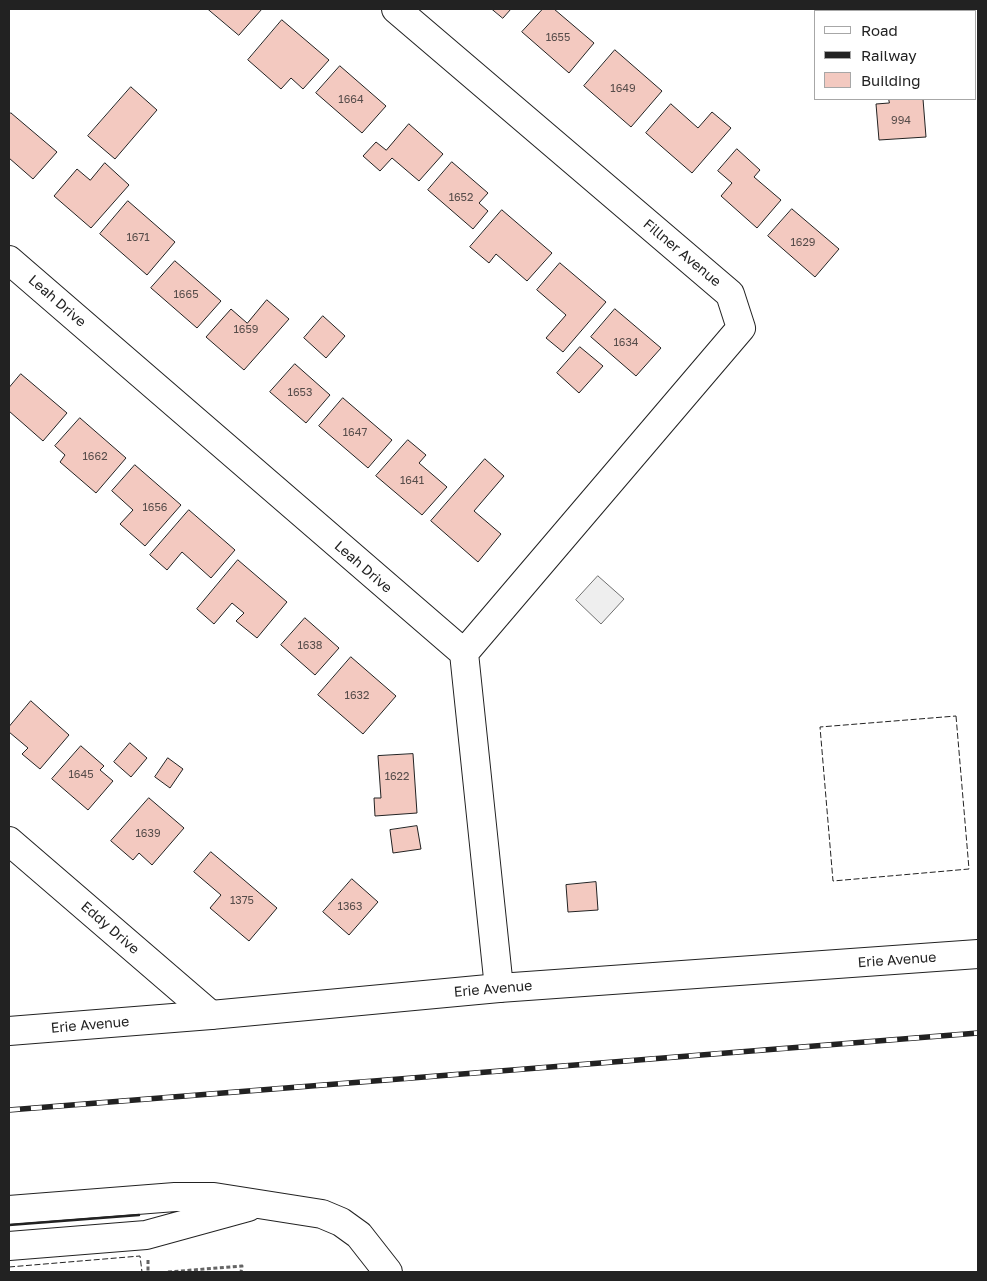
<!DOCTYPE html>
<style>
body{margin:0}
#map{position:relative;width:987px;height:1281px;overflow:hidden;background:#fff;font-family:"Golos Text",sans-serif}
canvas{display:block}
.frame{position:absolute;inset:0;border:10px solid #222;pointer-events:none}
.legend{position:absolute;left:814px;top:10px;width:162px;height:90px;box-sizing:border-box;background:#fff;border:1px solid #a7a7a7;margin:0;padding:6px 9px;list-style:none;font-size:15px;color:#222}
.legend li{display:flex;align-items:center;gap:10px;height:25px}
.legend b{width:25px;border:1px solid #a7a7a7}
</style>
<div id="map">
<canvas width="987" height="1281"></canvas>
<div class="frame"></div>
<ul class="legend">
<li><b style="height:6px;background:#fff"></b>Road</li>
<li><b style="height:6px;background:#222"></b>Railway</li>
<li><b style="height:14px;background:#f3c9c0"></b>Building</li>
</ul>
</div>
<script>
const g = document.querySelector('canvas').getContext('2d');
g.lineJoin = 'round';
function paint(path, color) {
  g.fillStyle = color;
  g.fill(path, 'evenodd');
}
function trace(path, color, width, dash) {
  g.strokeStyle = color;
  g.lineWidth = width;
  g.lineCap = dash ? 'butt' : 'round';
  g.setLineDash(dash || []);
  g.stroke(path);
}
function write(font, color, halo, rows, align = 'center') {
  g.font = font + ' "Golos Text",sans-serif';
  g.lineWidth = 4;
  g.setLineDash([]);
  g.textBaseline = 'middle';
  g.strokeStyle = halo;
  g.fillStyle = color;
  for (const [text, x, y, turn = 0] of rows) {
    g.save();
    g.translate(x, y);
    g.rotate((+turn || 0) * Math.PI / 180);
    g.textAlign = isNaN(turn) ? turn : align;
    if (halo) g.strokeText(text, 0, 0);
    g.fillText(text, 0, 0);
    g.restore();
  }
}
const green = new Path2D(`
 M 598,576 L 624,599 L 601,624 L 576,600 Z`);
const building = new Path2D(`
 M 208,9 L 262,9 L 239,35 Z
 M 492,9 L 511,9 L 503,18 Z
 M 543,9 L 554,9 L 594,43 L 569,73 L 522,32 Z
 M 860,9 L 906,9 L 911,11 L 866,11 Z
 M 282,20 L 329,60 L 303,89 L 291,78 L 281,89 L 248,60 Z
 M 615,50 L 662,91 L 631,127 L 584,86 Z
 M 340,66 L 386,106 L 362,133 L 316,93 Z
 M 131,87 L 157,110 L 115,159 L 88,136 Z
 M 889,99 L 923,99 L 926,137 L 879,140 L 876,104 L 889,103 Z
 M 671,104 L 698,128 L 712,112 L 731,128 L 692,173 L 646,133 Z
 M 11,113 L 57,152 L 33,179 L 9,158 L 9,115 Z
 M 409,124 L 443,154 L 419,181 L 392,158 L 380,171 L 363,156 L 376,142 L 386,150 Z
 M 737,149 L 760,170 L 754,177 L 781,200 L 757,228 L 721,196 L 732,183 L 718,171 Z
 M 452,162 L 488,193 L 479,203 L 488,211 L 473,229 L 428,190 Z
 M 105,163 L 129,185 L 91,228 L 54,196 L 77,169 L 90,180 Z
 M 128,201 L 175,242 L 147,275 L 100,234 Z
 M 792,209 L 839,249 L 815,277 L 768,236 Z
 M 502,210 L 552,253 L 527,281 L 496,254 L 489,263 L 470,247 Z
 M 175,261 L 221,301 L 197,328 L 151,288 Z
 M 560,263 L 606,302 L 563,352 L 546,338 L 566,315 L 537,290 Z
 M 267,300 L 289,319 L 244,370 L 206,337 L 231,309 L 247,323 Z
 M 615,309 L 661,348 L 636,376 L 591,337 Z
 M 323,316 L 345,336 L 326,358 L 304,338 Z
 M 580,347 L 603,366 L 579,393 L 557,373 Z
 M 295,364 L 330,395 L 306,423 L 270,392 Z
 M 21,374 L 67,413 L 43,441 L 9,411 L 9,388 Z
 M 343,398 L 392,440 L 368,468 L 319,426 Z
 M 80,418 L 126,458 L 96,493 L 60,462 L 65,455 L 55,446 Z
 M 408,440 L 426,455 L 419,463 L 447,487 L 422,515 L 376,476 Z
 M 485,459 L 504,476 L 474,511 L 501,534 L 478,562 L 431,521 Z
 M 135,465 L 181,505 L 145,546 L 120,524 L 133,510 L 112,491 Z
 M 189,510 L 235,550 L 211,578 L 182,552 L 167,570 L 150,555 Z
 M 238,560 L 287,602 L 257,638 L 236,621 L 244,613 L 232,603 L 214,624 L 197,609 Z
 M 305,618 L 339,648 L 315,675 L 281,645 Z
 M 351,657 L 396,696 L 363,734 L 318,695 Z
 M 31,701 L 69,735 L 40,769 L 22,754 L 28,748 L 9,732 L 9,727 Z
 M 130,743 L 147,758 L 131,777 L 114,762 Z
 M 81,746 L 104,766 L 100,770 L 113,781 L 88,810 L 52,779 Z
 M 413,754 L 417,813 L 375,816 L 374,798 L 381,798 L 378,756 Z
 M 168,758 L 183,769 L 170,788 L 155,777 Z
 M 149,798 L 184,828 L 152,865 L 139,853 L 133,860 L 111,841 Z
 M 417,826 L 421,849 L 393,853 L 390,830 Z
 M 211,852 L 277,908 L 249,941 L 210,908 L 221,895 L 194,872 Z
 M 352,879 L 378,902 L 349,935 L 323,912 Z
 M 596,882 L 598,910 L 568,912 L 566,885 Z`);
const path = new Path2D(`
 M 148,1260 L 148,1272
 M 168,1272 L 242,1266 L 241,1272`);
const minor = new Path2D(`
 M 396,9 L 730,294 L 741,328 L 464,653
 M 9,260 L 464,653 L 499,988
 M 9,841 L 211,1015
 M 9,1210 L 175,1197 L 214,1197 L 322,1214 L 341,1222 L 359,1235 L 388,1272
 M 9,1246 L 146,1235 L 248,1207`);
const major = new Path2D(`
 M 9,1031 L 211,1015 L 499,988 L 978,954`);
const rail = new Path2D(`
 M 9,1110 L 978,1033`);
const fence = new Path2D(`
 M 956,716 L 969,869 L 833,881 L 820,727 Z
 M 9,1267 L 140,1256 L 142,1272`);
const wall = new Path2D(`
 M 9,1225 L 139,1215`);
const numberNames = [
 ["1655",558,38],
 ["1649",623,89],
 ["1664",351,100],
 ["994",901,121],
 ["1652",461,198],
 ["1671",138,238],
 ["1629",803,243],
 ["1665",186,295],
 ["1659",246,330],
 ["1634",626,343],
 ["1653",300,393],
 ["1647",355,433],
 ["1662",95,457],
 ["1641",412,481],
 ["1656",155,508],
 ["1638",310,646],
 ["1632",357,696],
 ["1645",81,775],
 ["1622",397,777],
 ["1639",148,834],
 ["1375",242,901],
 ["1363",350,907]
];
const streetNames = [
 ["Fillner Avenue",682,253,40],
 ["Leah Drive",57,301,41],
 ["Leah Drive",363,567,41],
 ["Eddy Drive",110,928,41],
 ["Erie Avenue",897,960,-4],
 ["Erie Avenue",493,989,-5],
 ["Erie Avenue",90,1025,-5]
];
paint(green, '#eee');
trace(green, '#6f6f6f', 1);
paint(building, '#f3c9c0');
trace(building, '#222', 1);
trace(minor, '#222', 30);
trace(major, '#222', 30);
trace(path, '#646464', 3, [4, 2.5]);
trace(minor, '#fff', 28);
trace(major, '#fff', 28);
trace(rail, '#222', 5.5);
trace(rail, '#fff', 4, [11]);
trace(fence, '#222', 1, [6, 2.5]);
trace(wall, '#222', 2.5);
write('11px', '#564c4a', null, numberNames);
write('14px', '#222', '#fff', streetNames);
</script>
